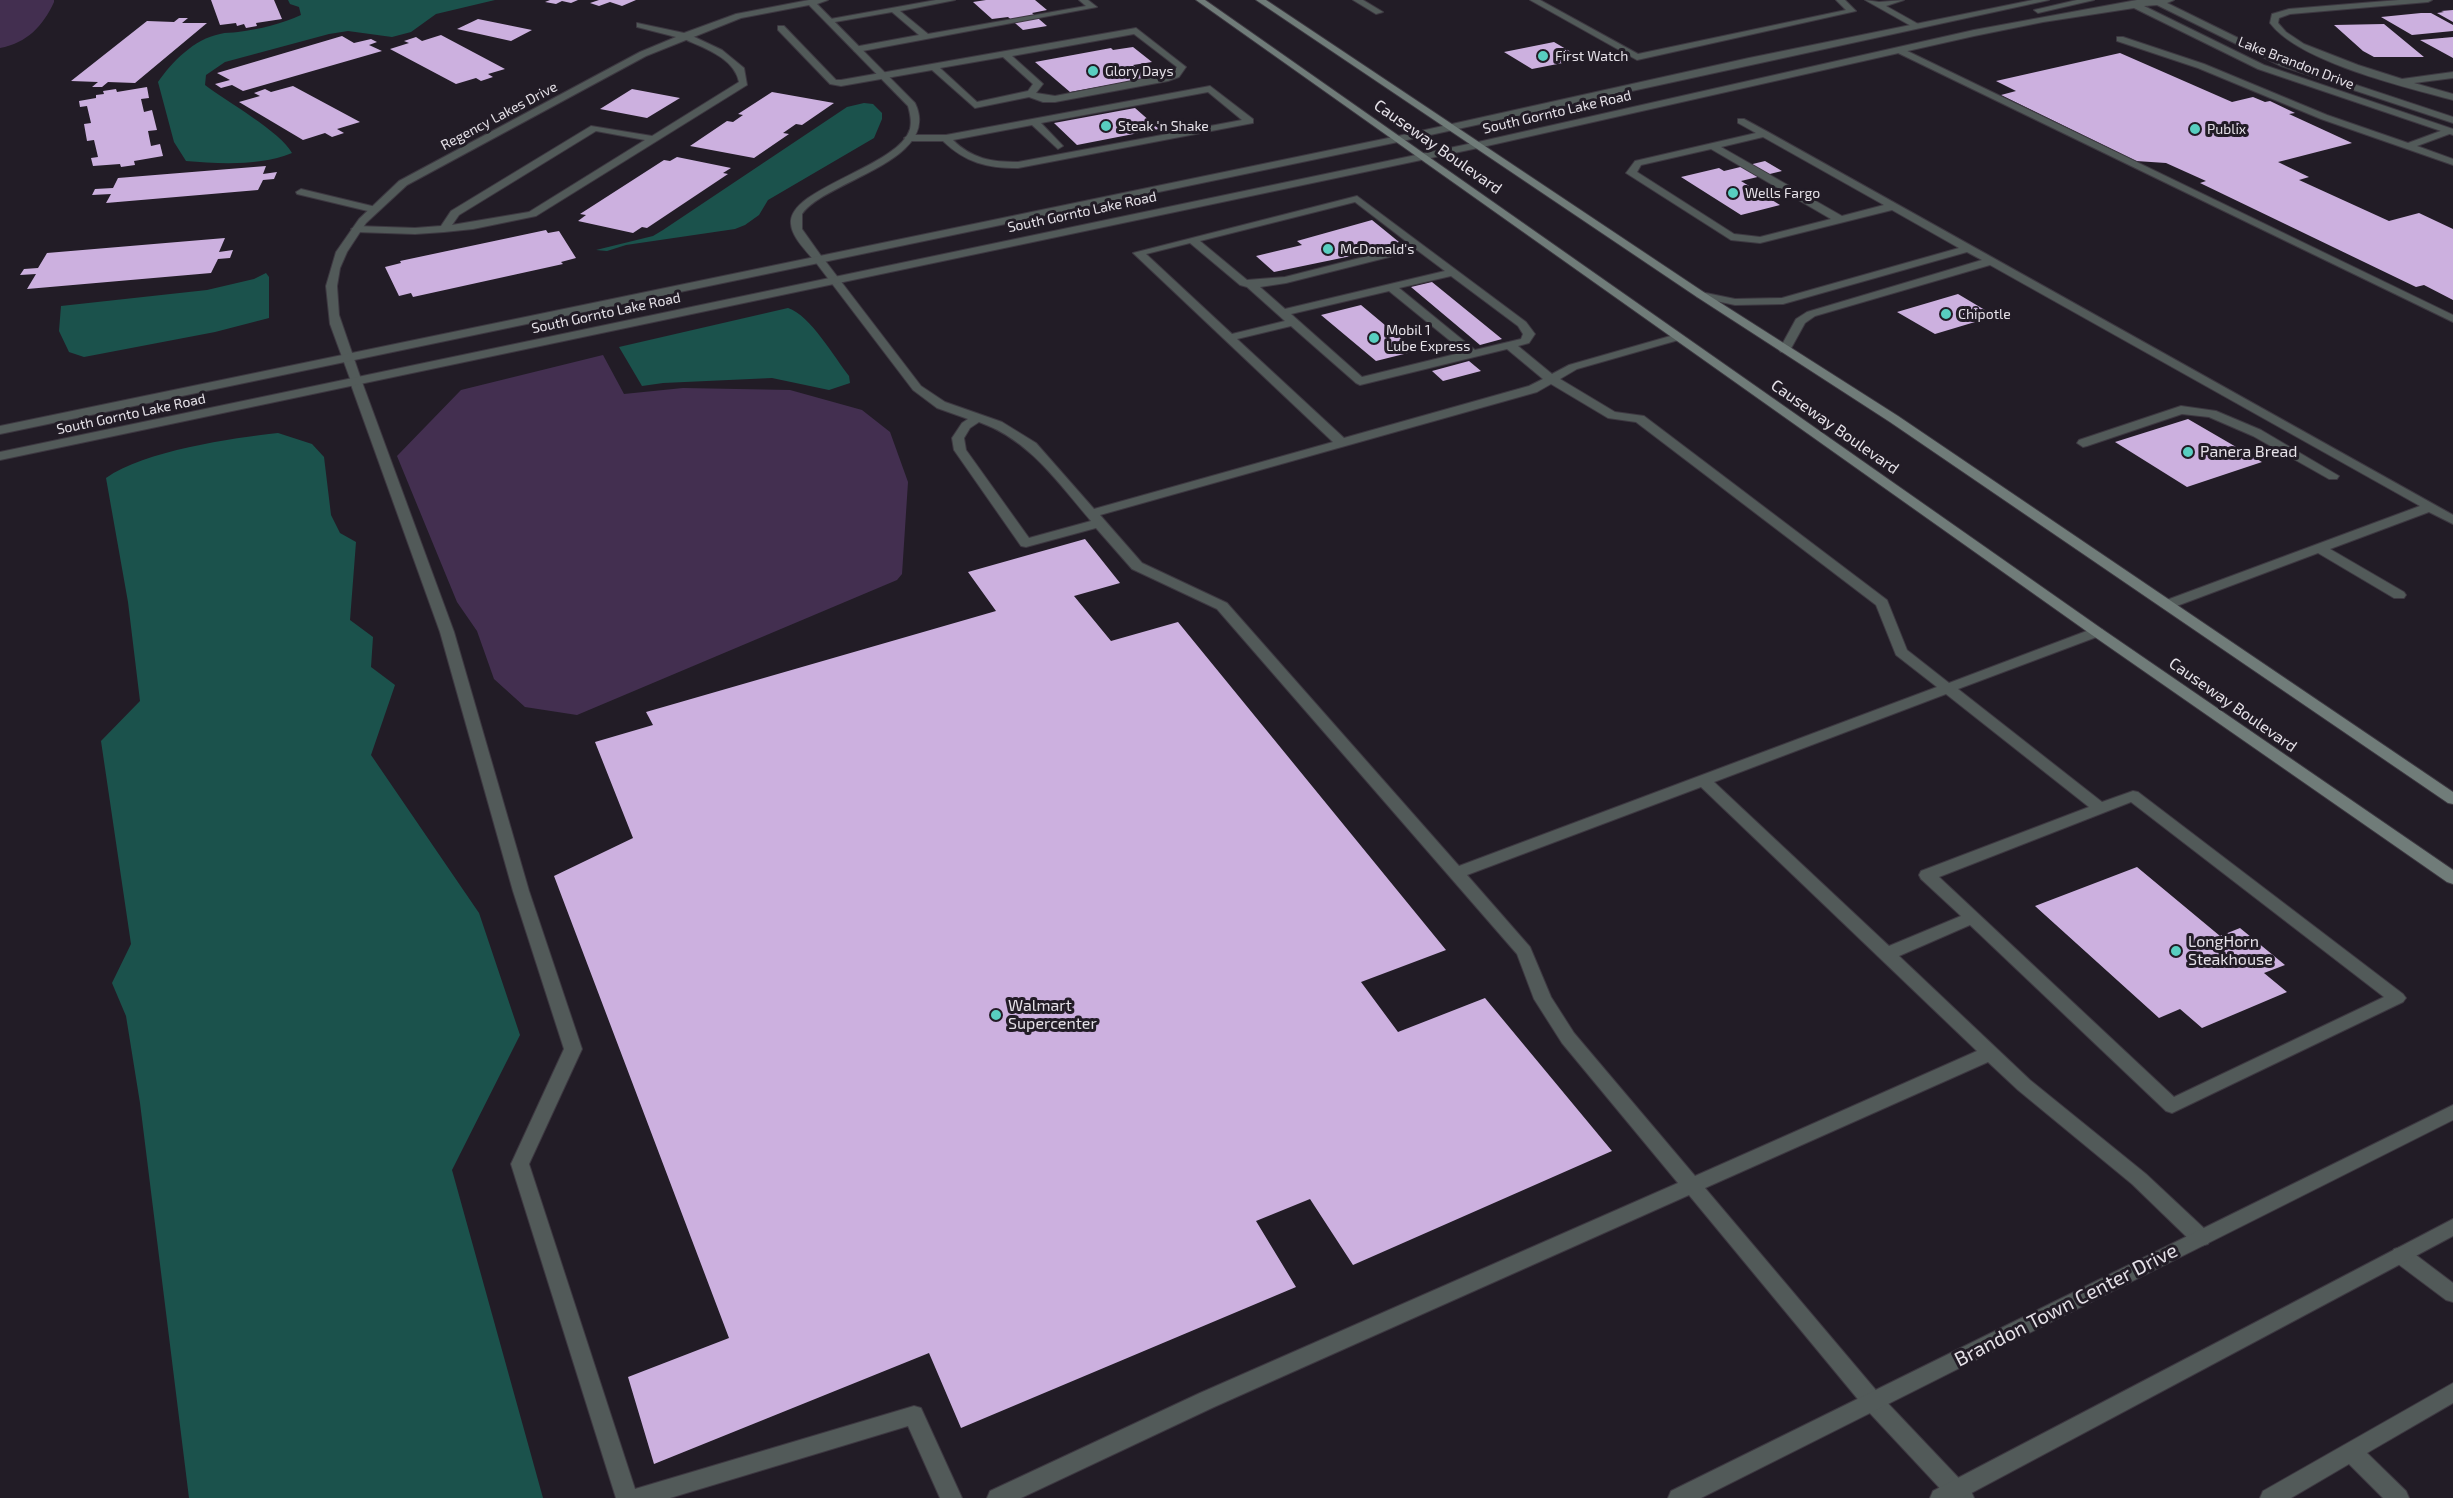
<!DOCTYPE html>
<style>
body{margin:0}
canvas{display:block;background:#221c26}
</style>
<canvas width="2453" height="1498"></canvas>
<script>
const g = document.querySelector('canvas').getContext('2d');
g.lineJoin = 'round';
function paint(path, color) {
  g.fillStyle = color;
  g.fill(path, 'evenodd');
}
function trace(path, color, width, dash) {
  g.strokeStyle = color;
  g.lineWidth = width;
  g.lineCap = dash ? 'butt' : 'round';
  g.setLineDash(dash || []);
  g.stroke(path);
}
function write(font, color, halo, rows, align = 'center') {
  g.font = font + ' "Exo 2",sans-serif';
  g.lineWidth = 6;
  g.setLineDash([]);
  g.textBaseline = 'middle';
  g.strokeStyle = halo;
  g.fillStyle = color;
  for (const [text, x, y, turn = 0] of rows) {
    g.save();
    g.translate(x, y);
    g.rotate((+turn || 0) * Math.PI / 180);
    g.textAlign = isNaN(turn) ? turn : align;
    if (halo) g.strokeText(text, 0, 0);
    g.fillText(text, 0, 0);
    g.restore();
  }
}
const green = new Path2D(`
 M 0,0 L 54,0 L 54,2 C 43,26 27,43 0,48 Z
 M 603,355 L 624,394 L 683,388 L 790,390 L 862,410 L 890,432 L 908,482 L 902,574 L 897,580 L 577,715 L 525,707 L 494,679 L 477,631 L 457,602 L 397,456 L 461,390 Z`);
const water = new Path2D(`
 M 288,0 L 495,0 L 436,14 L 411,32 L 392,37 L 348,31 L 329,34 L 225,62 L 206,75 L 205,85 C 226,101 281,132 292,153 C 260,166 220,164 186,161 L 174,142 L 158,82 C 172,62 194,39 220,34 C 226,32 232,33 238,32 C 261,29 281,24 301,15 L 299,7 L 290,4 Z
 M 864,103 L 873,104 L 882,113 L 882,119 L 874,138 L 768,200 L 759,215 L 745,225 L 735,229 L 626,245 L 607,251 L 596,250 L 653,236 L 663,230 L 847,107 Z
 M 266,273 L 269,277 L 269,318 L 215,332 L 84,357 L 69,352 L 59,331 L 61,306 L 207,290 L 254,279 Z
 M 788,308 C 810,315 835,358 849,376 L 850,383 L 829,390 L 772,378 L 663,383 L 642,386 L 619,347 Z
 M 278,433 L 312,444 L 324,457 L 331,515 L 340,533 L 356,542 L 350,620 L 373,637 L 371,667 L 395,685 L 371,755 L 479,913 L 520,1035 L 452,1170 L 543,1498 L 189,1498 L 140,1103 L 126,1016 L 112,983 L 131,944 L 101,741 L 140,701 L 128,602 L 106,478 C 144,451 232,438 278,433 Z`);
const building = new Path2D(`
 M 211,0 L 274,0 L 282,19 L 256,23 L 257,26 L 246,28 L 244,24 L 237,26 L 236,23 L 220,25 Z
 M 550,0 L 578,0 L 571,3 L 562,1 L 556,4 L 545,2 Z
 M 599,0 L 636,0 L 622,6 L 610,2 L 599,6 L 590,3 Z
 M 986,0 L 1035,0 L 1047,10 L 1032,13 L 1047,26 L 1023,30 L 1008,17 L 992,19 L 973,2 Z
 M 2453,10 L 2453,22 L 2437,13 L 2444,12 L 2441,11 Z
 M 2421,13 L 2431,13 L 2453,25 L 2453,31 L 2412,35 L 2381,17 Z
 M 179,18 L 188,18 L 182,23 L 207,23 L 135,83 L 108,82 L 102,87 L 92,87 L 98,82 L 71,81 L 147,21 L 174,22 Z
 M 478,19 L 532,30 L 511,41 L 457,29 Z
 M 2384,24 L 2424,57 L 2374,57 L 2363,51 L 2334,25 Z
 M 441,35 L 505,69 L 488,74 L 493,77 L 481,81 L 476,78 L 456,84 L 390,49 L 409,43 L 404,41 L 416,37 L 422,41 Z
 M 342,36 L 354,43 L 371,39 L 377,42 L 369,45 L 382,51 L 243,91 L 232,85 L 221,88 L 215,84 L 230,80 L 217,73 Z
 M 2453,37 L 2453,58 L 2420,40 Z
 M 1554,42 L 1583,59 L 1532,69 L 1504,52 Z
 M 1133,47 L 1152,62 L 1133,65 L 1148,78 L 1070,92 L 1035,62 L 1111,48 L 1113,50 Z
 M 2120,53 L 2232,102 L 2253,97 L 2265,102 L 2270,101 L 2295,113 L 2289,114 L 2352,143 L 2278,162 L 2309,177 L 2299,180 L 2389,221 L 2419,213 L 2453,229 L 2453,300 L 2424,285 L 2416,287 L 2200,183 L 2206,181 L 2166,163 L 2136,161 L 2001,95 L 2016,91 L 1996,81 Z
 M 293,86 L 360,122 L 337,129 L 344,133 L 332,137 L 325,133 L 303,140 L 239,102 L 260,96 L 254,93 L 265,89 L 271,92 Z
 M 147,87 L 149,98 L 141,99 L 144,112 L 152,110 L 157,130 L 148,131 L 151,146 L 160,144 L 163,156 L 134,161 L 135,165 L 121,167 L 120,164 L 93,166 L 91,158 L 98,157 L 94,140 L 87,141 L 84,124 L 91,123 L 87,106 L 80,107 L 79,101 L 96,98 L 96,95 L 104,94 L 103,91 L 116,89 L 117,92 Z
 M 632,89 L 680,98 L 647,118 L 600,109 Z
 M 772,92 L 834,103 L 802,125 L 796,124 L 783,133 L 789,134 L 754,158 L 690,146 L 727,121 L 733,122 L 743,115 L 738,114 Z
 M 1135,108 L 1159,129 L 1077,145 L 1054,123 Z
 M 677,157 L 731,168 L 723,173 L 728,174 L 647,228 L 642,227 L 633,233 L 578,221 L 586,215 L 580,214 L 664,160 L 670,161 Z
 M 1765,161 L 1782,171 L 1741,181 L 1780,205 L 1741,215 L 1681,177 L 1719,168 L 1724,171 Z
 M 266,166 L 263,174 L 277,172 L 274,179 L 263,180 L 258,190 L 106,203 L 111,194 L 92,195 L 95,189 L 113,188 L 118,178 Z
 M 1372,220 L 1399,242 L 1353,253 L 1356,255 L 1274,272 L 1256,256 L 1302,245 L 1297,241 Z
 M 546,230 L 548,233 L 559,231 L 576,258 L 561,262 L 563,264 L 413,297 L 411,293 L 399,296 L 385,267 L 401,263 L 400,261 Z
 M 225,238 L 219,252 L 233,250 L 230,258 L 218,259 L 211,273 L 27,289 L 36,274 L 20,275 L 24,269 L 38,268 L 47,253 Z
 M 1432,282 L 1502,339 L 1480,345 L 1411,287 Z
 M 1958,294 L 1995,316 L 1935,334 L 1897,312 Z
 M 1361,305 L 1416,351 L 1376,361 L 1321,315 Z
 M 1469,361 L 1481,371 L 1443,381 L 1432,371 Z
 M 2188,419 L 2262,462 L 2187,487 L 2115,442 Z
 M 1085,539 L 1120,583 L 1074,596 L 1111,641 L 1178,622 L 1446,950 L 1361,982 L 1398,1032 L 1485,998 L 1612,1151 L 1353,1265 L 1310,1199 L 1256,1221 L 1296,1287 L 961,1428 L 929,1353 L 654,1464 L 628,1377 L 729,1338 L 554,876 L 633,838 L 595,742 L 653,725 L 646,712 L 996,611 L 968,572 Z
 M 2137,867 L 2220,936 L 2240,928 L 2285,965 L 2264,973 L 2287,992 L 2202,1028 L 2180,1009 L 2159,1018 L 2035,906 Z`);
const service = new Path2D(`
 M 936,0 L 955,0 L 900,11 L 928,34 L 1086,6 L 1079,0 L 1088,0 L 1097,7 L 857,52 L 854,51 L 854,47 L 919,35 L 892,12 L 829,23 L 825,20 Z
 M 1353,0 L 1363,0 L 1383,12 L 1376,14 Z
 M 1530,0 L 1540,0 L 1638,54 L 1846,10 L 1836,0 L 1845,0 L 1856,11 L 1637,60 Z
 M 1865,0 L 1879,2 L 1904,0 L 1886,6 L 1920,25 L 1913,27 Z
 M 778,26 L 784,26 L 836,80 L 841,80 L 1136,28 L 1186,67 L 1179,77 L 1168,81 L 1055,102 L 1043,102 L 1029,97 L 975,108 L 932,70 L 841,86 L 830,84 L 778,30 ZM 1134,34 L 1177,67 L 1173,73 L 1055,96 L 1036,93 L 1043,84 L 1041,82 L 1012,56 ZM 1003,57 L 1033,84 L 1028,91 L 977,102 L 940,68 Z
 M 682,34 L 688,34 L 722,50 L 744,68 L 747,85 L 536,216 L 473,229 L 444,232 L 415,234 L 356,232 L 351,229 L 356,226 L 415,228 L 441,226 L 451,211 L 591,126 L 652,136 L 739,82 C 734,57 703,48 682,38 ZM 596,131 L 645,140 L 529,212 L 452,225 L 459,215 Z
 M 2117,37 L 2123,37 L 2204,64 L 2327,115 L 2408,143 L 2446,129 L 2452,129 L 2452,133 L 2417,146 L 2453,159 L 2453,165 L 2321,119 L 2198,68 L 2117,41 Z
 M 1899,47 L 2453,315 L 2453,322 L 1896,52 L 1895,50 Z
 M 1210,86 L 1253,119 L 1253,123 L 1018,168 C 987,168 966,163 943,141 L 909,141 L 904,138 L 909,135 L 946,135 ZM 1208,92 L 1242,120 L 1018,162 C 992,162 972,159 953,140 L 1032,125 L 1058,149 L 1063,146 L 1041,123 Z
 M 1738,119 L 1744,119 L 1768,132 L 2453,515 L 2453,524 L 2429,512 L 2330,549 L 2404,592 L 2406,595 L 2404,598 L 2394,598 L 2318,553 L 2174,607 L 2164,607 L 2162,604 L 2164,601 L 2420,506 L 1990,265 L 1815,316 L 1805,323 L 1789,352 L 1781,352 L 1779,350 L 1796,319 L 1807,312 L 1982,260 L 1967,252 L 1783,304 L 1735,305 L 1697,297 L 1697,293 L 1701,292 L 1735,299 L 1782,298 L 1959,248 L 1892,210 L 1760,243 L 1731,240 L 1626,173 L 1635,161 L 1756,133 L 1738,123 ZM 1763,137 L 1884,205 L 1842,216 L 1721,147 ZM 1711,149 L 1831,219 L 1760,237 L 1734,234 L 1637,172 L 1641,165 Z
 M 301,189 L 376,207 L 377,209 L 372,212 L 297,194 L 296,192 Z
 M 1357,196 L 1526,322 L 1535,334 L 1529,343 L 1518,346 L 1552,374 L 1569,365 L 1674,335 L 1682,335 L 1682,339 L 1577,369 L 1560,379 L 1615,412 L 1644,416 L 1887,600 L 1907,650 L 1949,683 L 2092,629 L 2102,629 L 2104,632 L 2102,635 L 1958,689 L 2102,802 L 2133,791 L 2138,792 L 2403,994 L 2406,998 L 2403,1002 L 2172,1113 L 2166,1111 L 1970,925 L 1899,956 L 2030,1080 L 2146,1174 L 2208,1232 L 2211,1238 L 2208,1244 L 2201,1246 L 2194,1244 L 2132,1184 L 2018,1090 L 1988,1062 L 1705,1188 L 1880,1395 L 1971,1491 L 1974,1498 L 1949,1498 L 1866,1409 L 1689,1195 L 1214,1407 L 1021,1498 L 987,1498 L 990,1491 L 1200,1393 L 1678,1183 L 1562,1043 L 1534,999 L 1517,954 L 1217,609 L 1132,569 L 1096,528 L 1026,547 L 1021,546 L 954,450 L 952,438 L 962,423 L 968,419 L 937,408 L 913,390 L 814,260 L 815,258 L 823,258 L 921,386 L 945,402 L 1002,422 L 1036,443 L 1094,509 L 1333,442 L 1133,253 ZM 1355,202 L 1411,245 L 1285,277 L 1247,280 L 1200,241 ZM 1190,243 L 1240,285 L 1247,287 L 1285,321 L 1232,334 L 1146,254 ZM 1417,250 L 1445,271 L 1285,309 L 1260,287 L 1286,283 ZM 1451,276 L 1518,326 L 1523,334 L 1521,339 L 1475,350 L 1399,288 ZM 1389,291 L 1464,352 L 1362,377 L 1291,314 ZM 1291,326 L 1356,383 L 1360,385 L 1507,349 L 1543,379 L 1529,386 L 1344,438 L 1237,339 ZM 1551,384 L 1608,418 L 1636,422 L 1876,605 L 1896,655 L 1937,687 L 1459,866 L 1227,603 L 1142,563 L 1100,515 L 1537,392 ZM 979,422 C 1030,440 1058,483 1091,521 L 1029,538 L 966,450 L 964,438 L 970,428 ZM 1946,694 L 2089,807 L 1921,871 L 1919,875 L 1921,879 L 1961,916 L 1889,946 L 1714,782 ZM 1701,787 L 1977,1051 L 1695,1176 L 1574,1033 L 1551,997 L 1530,947 L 1467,875 ZM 2131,802 L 2384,997 L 2174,1097 L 1939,877 Z
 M 356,378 L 362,382 L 454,632 L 529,891 L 582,1049 L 529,1164 L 635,1489 L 914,1406 L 921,1408 L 962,1498 L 940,1498 L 908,1426 L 670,1498 L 616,1498 L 511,1164 L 564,1049 L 513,891 L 440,632 L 350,382 Z
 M 2181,406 L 2216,411 L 2261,430 L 2339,476 L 2337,479 L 2329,479 L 2253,436 L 2209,417 L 2182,414 L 2087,446 L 2083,447 L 2077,443 L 2079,440 Z
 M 2401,1247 L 2408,1249 L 2453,1283 L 2453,1302 L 2446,1300 L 2394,1261 L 2391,1255 L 2394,1249 Z
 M 2453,1383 L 2453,1403 L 2367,1453 L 2406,1491 L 2409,1498 L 2383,1498 L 2349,1464 L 2291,1498 L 2260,1498 L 2263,1491 Z`);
const minor = new Path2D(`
 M 809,0 L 828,0 L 817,4 L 915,103 C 943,161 826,180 802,214 L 802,229 L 824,260 L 823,262 L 815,262 C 807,251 792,238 791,224 C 787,188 899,167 910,129 C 912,121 910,113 908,106 L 809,5 L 741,18 L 646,56 L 407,185 L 366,223 L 347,252 L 340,268 L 337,286 L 339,315 L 362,382 L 356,386 L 352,384 L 330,324 L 326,286 L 336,252 L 359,219 L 399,181 L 640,52 L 676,37 L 637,27 L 637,23 L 684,33 L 736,14 Z
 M 2399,0 L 2432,0 L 2428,2 L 2290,14 L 2279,18 L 2278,23 L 2286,32 L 2304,44 L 2358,65 L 2402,79 L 2453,72 L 2453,78 L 2414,83 L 2453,94 L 2453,100 C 2405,87 2299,62 2270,23 L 2272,14 L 2289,9 Z`);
const tertiary = new Path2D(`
 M 2033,0 L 2049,0 L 1398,142 L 0,434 L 0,426 L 1398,136 L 1749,58 Z
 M 2077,0 L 2094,0 L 2038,13 L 2034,10 Z
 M 2137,0 L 2174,0 L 2167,3 L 2287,62 L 2453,117 L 2453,123 L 2281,66 L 2157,5 L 2144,6 L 2264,65 L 2453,129 L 2453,135 L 2258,69 L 2134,8 L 2043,22 L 1974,36 L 1478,148 L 0,460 L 0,452 L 1478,142 L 1974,30 Z
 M 2453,1105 L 2453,1120 L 1701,1498 L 1668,1498 L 1671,1491 Z
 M 2453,1219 L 2453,1236 L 1962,1498 L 1930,1498 L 1933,1491 Z`);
const secondary = new Path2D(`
 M 1196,0 L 1205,0 L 2102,629 L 2453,870 L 2453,884 L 2447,882 L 2092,635 Z
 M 1256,0 L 1266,0 L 1705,293 L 1898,416 L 2453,792 L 2453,804 L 2448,803 L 1890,422 L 1697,297 Z`);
const markers = [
 [1543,56,6,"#58cec0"],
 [1093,71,6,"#58cec0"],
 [1106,126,6,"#58cec0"],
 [2195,129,6,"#58cec0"],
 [1733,193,6,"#58cec0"],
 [1328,249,6,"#58cec0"],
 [1946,314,6,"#58cec0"],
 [1374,338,6,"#58cec0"],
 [2188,452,6,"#58cec0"],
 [2176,951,6,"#58cec0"],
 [996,1015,6,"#58cec0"]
];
const farPoinames = [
 ["First Watch",1555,56],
 ["Glory Days",1105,71],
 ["Steak 'n Shake",1118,126],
 ["Publix",2207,129],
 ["Wells Fargo",1745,193],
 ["McDonald's",1340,249],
 ["Chipotle",1958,314],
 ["Mobil 1",1386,330],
 ["Lube Express",1386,346]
];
const farStreetnames = [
 ["Lake Brandon Drive",2296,63,21],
 ["South Gornto Lake Road",1557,112,-13],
 ["Regency Lakes Drive",499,116,-28],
 ["South Gornto Lake Road",1082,212,-12],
 ["South Gornto Lake Road",606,313,-12],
 ["South Gornto Lake Road",131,414,-12]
];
const streetNames = [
 ["Causeway Boulevard",1438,147,35],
 ["Causeway Boulevard",1835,427,35],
 ["Causeway Boulevard",2233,705,35]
];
const poiNames = [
 ["Panera Bread",2200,452],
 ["LongHorn",2188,942],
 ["Steakhouse",2188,960],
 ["Walmart",1008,1006],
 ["Supercenter",1008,1024]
];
const nearStreetnames = [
 ["Brandon Town Center Drive",2066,1305,-27]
];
paint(green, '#432f50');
paint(water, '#1b524c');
paint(building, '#ccb0df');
trace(service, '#3d3841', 2);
trace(minor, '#3d3841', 2);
trace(tertiary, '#3d3841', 2);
trace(secondary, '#3d3841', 2);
paint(service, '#525a59');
paint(minor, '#525a59');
paint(tertiary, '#525a59');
paint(secondary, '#707c79');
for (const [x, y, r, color] of markers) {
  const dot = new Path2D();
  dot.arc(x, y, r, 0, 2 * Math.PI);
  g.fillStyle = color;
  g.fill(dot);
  trace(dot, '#221c26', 2);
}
write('14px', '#e5e1e8', '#221c26', farPoinames, 'left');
write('14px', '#e5e1e8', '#221c26', farStreetnames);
write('16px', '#e5e1e8', '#221c26', streetNames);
write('16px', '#e5e1e8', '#221c26', poiNames, 'left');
write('20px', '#e5e1e8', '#221c26', nearStreetnames);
</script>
